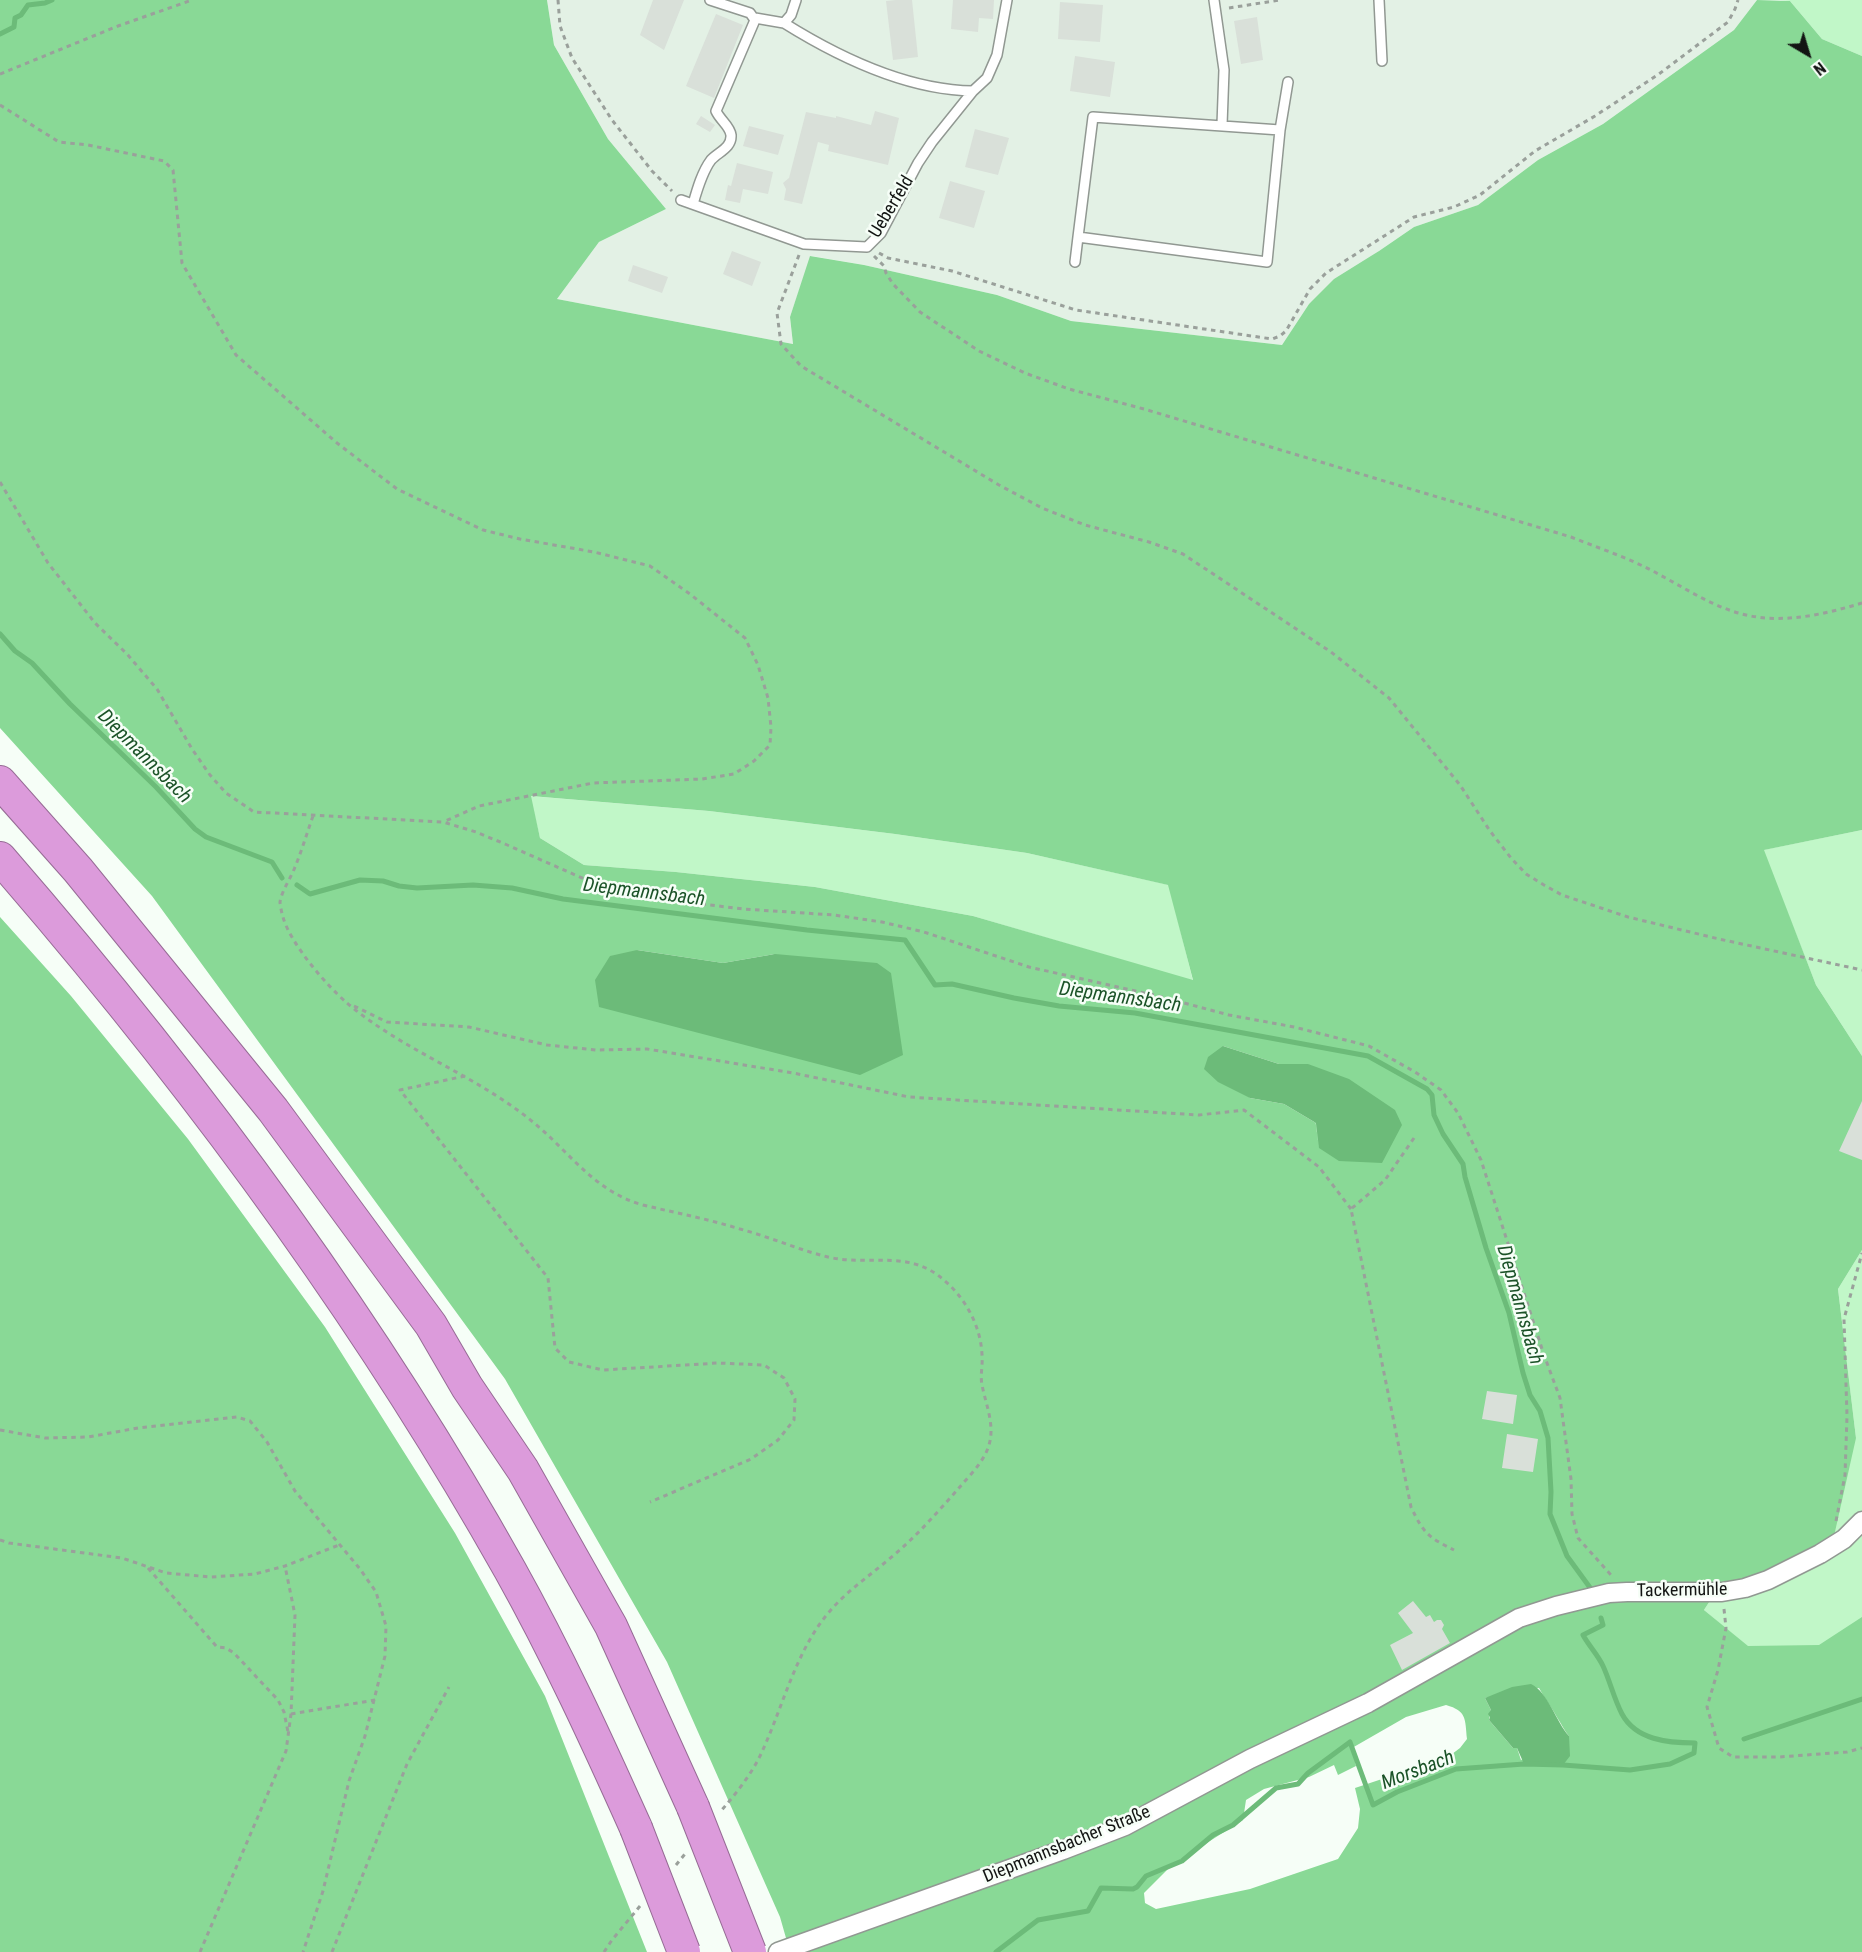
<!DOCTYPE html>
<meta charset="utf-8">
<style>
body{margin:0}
#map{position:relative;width:1862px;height:1952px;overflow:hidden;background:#f6fef7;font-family:"Roboto Condensed",sans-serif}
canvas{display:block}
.north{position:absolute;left:1778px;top:24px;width:60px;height:60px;-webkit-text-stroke:4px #f6fef7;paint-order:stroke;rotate:142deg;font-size:16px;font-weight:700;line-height:24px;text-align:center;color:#131513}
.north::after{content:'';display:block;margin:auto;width:21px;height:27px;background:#131513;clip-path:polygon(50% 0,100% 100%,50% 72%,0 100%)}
</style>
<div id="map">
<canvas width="1862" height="1952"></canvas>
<div class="north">N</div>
</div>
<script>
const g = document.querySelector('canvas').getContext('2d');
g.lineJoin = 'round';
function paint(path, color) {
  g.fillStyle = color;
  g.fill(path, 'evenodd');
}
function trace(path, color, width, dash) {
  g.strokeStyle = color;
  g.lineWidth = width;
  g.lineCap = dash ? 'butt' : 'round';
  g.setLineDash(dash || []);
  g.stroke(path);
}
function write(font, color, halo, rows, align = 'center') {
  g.font = font + ' "Roboto Condensed",sans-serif';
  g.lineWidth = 5;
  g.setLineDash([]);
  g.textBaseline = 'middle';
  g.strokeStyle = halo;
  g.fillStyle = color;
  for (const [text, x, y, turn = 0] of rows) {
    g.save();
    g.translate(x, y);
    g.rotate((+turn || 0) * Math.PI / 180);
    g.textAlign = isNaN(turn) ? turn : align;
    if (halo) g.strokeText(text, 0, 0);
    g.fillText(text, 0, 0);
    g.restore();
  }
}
const built = new Path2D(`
 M 547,0 L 1757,0 L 1734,30 L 1603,124 L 1538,160 L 1478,205 L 1414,227 L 1379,251 L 1309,304 L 1282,345 L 1071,321 L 997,295 L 864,265 L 811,256 L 790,317 L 793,344 L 557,299 L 599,242 L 666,209 L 608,139 L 554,45 Z`);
const green = new Path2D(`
 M 1780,0 L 1862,0 L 1862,56 L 1822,39 L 1790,1 Z
 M 530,796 L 709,811 L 895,834 L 1027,853 L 1169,885 L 1193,981 L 973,916 L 815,887 L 676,872 L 584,865 L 540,838 Z
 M 1862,830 L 1862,1056 L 1816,985 L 1763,850 Z
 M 1862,1250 L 1862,1743 L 1704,1610 L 1717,1590 L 1856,1438 L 1838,1289 Z`);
const forest = new Path2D(`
 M 0,0 L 547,0 L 554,45 L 608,139 L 666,209 L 599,242 L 557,299 L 793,344 L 790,317 L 810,256 L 864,265 L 997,295 L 1071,321 L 1282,345 L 1309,304 L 1334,279 L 1379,251 L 1414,227 L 1478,205 L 1538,160 L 1603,124 L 1734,30 L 1757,0 L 1790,1 L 1822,39 L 1862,56 L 1862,830 L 1764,850 L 1816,985 L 1862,1056 L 1862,1250 L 1838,1289 L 1856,1438 L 1832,1545 L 1783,1574 L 1717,1590 L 1704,1610 L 1748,1646 L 1819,1645 L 1862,1617 L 1862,1952 L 790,1952 L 780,1917 L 667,1662 L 505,1379 L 152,896 L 0,728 ZM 531,796 L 709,811 L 895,834 L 1027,853 L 1168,885 L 1193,980 L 973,916 L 815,887 L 676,872 L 584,865 L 540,838 ZM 637,950 L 723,963 L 775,954 L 599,1007 ZM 1223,1046 L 1279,1064 L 1308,1064 L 1319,1148 L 1316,1123 L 1284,1104 L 1250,1098 ZM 1539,1688 C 1545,1699 1552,1708 1558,1719 C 1562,1725 1564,1730 1569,1736 L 1521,1760 L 1517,1748 L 1513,1748 L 1489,1720 L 1491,1710 L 1485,1698 ZM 1446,1705 C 1467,1711 1465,1719 1467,1739 L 1460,1748 L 1448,1757 L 1355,1788 L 1360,1809 L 1358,1828 L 1338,1859 L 1250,1889 L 1156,1909 L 1145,1903 L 1144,1893 L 1172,1865 L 1243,1820 L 1246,1800 L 1264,1789 L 1309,1777 L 1334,1765 L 1338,1775 L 1356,1766 L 1352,1748 L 1406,1717 Z
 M 0,917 L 71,996 L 188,1139 L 325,1327 L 455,1533 L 545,1696 L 647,1952 L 0,1952 Z`);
const water = new Path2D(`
 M 637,950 L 723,963 L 775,954 L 877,963 L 891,973 L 903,1055 L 860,1075 L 599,1007 L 595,980 L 610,956 Z
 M 1223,1046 L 1279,1064 L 1308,1064 L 1349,1079 L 1395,1110 L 1402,1125 L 1382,1163 L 1339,1161 L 1319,1148 L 1316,1123 L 1284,1104 L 1250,1098 L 1218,1082 L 1204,1069 L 1208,1057 Z
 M 1531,1684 C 1548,1692 1556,1722 1569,1736 L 1570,1756 L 1563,1765 L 1524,1764 L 1517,1748 L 1513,1748 L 1489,1720 L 1490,1717 L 1488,1714 L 1491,1710 L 1485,1698 L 1512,1687 Z`);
const stream = new Path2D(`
 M 0,34 L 14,27 L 15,18 L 21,15 L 28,5 L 45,3 L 52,0
 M 0,634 L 15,651 L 32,663 L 70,704 L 156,787 L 195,829 L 206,837 L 272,862 L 282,878
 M 297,885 L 310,894 L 360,880 L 383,881 L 399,886 L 417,888 L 473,885 L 512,888 L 563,899 L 807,930 L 895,939 L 905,940 L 935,985 L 952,984 L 1014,998 L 1059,1006 L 1135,1013 L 1368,1056 L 1427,1089 L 1432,1095 L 1434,1115 L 1443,1134 L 1463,1164 L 1465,1177 L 1486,1248 L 1509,1313 L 1523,1373 L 1530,1395 L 1540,1411 L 1548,1438 L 1551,1492 L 1550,1514 L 1567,1556 L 1591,1589
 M 1601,1618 L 1603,1625 L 1583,1635 C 1589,1646 1598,1655 1603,1666 C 1610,1681 1614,1699 1622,1714 C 1636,1740 1668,1743 1695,1743
 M 1744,1739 L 1862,1699
 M 996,1952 L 1038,1920 L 1088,1911 L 1101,1888 L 1133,1889 L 1137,1887 L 1146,1876 L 1182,1861 L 1213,1835 L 1233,1825 L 1276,1788 L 1298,1784 L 1308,1773 L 1350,1742 L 1373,1805 L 1397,1792 L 1456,1769 L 1524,1764 L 1563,1765 L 1630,1770 L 1670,1764 L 1694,1753 L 1695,1743`);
const building = new Path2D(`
 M 653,0 L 684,0 L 664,50 L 640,35 Z
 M 896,0 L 912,0 L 918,57 L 893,60 L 886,1 Z
 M 953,0 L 994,0 L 993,19 L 979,18 L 978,32 L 951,29 Z
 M 1060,2 L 1103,5 L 1100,42 L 1058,39 Z
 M 716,14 L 743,25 L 714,98 L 686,86 Z
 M 1257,17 L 1263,60 L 1241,64 L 1234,21 Z
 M 1075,56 L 1115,62 L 1110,97 L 1070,91 Z
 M 875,111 L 899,118 L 888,165 L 828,151 L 829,145 L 818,142 L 802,204 L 784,200 L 786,189 L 783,183 L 789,178 L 806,112 L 836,118 L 836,116 L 871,125 Z
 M 701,116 L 715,125 L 710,132 L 696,124 Z
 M 749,126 L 784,135 L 778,155 L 743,146 Z
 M 975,129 L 1009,138 L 998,175 L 965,167 Z
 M 737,163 L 773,172 L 768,194 L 743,189 L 740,203 L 725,200 L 728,185 L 731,186 Z
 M 950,181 L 985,191 L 974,228 L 939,218 Z
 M 732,251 L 761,262 L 752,286 L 723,274 Z
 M 633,265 L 668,277 L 662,293 L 628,281 Z
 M 1862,1101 L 1862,1160 L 1839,1151 Z
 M 1487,1391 L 1517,1395 L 1513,1424 L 1482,1419 Z
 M 1507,1434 L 1538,1439 L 1533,1472 L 1502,1468 Z
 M 1413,1601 L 1426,1617 L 1430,1615 L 1434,1622 L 1437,1620 L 1441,1620 L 1444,1625 L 1442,1629 L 1450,1643 L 1402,1670 L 1390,1645 L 1413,1633 L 1398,1613 Z`);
const path = new Path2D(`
 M 558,0 L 560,26 L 572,58 L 612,120 L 652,171 L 672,191
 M 1229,8 L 1280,0
 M 0,74 L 118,26 L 192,0
 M 0,105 L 59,142 L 88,145 L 164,161 L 173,170 L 182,263 L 236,355 L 337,443 L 397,489 L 483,530 L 520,539 L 594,552 L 650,566 L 690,594 L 745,638 L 758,665 L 768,698 L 771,727 L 770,745 L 754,761 L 734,774 L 702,779 L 593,783 L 479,806 L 443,822
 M 879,253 L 888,258 L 952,271 L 1076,310 L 1272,339 L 1280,336 L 1286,331 L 1310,289 L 1326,273 L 1414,217 L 1454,207 L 1480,195 L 1535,151 L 1595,116 L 1659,74 L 1728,22 L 1735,9 L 1738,0
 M 799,255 L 777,313 L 781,344 L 801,366 L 999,485 L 1042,508 L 1085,525 L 1149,542 L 1183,554 L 1331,652 L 1389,698 L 1460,785 L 1490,831 L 1511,858 L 1526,874 L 1544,885 L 1562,895 L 1628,917 L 1719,939 L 1862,970
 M 874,256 L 884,266 L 886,273 L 893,284 L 920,312 L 979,351 L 1025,373 L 1069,389 L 1144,409 L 1571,537 C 1601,549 1632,559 1660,575 C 1692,592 1721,612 1757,617 C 1792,622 1829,613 1862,603
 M 0,482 L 48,563 L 95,623 L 127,654 L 157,689 L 192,749 L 210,775 L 226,793 L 254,812 L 443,822 L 476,832 L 505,844 L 598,885 L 661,899 L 743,909 L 834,915 L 882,922 L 924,932 L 1029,967 L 1158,996 L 1229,1015 L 1294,1027 L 1369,1046 L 1415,1072 L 1441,1090 L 1458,1113 L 1481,1160 L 1544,1355 L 1560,1398 L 1571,1479 L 1572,1514 L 1578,1538 L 1611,1575
 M 313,816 C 307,833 302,850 295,867 C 291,878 282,890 280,902 C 280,904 282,915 283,917 C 290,943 326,985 347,1003 C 404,1052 482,1077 540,1128 C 574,1158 597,1192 643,1205 C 676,1213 708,1219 740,1229 C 770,1237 799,1250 828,1257 C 870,1267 909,1248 945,1281 C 966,1299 981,1327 982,1355 C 983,1365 980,1375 982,1385 C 986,1405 995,1425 989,1445 C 984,1462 969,1476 958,1489 C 936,1514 914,1539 888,1560 C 868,1577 847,1591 830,1611 C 795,1651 783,1708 760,1756 C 750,1776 735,1795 720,1812
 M 354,1006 L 387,1022 L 469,1027 L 547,1045 L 596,1050 L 647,1049 L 793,1073 L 909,1097 L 1199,1115 L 1244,1110 L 1319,1167 L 1351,1209
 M 465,1076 L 400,1090 L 548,1278 L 555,1348 L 569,1362 L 603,1370 L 718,1363 L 764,1365 L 784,1378 L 795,1399 L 794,1420 L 778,1440 L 751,1459 L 650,1502
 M 1414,1138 L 1385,1180 L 1351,1209 L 1411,1507 C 1424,1534 1428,1537 1454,1550
 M 0,1430 L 45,1438 L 88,1437 L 138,1428 L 209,1420 L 237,1417 L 250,1421 L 267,1442 L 295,1491 L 360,1569 L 376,1592 L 386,1626 L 385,1656 L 365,1736 L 349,1781 L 323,1891 L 303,1952
 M 1836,1521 L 1845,1475 L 1847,1416 L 1844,1319 L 1862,1253
 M 0,1540 L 9,1543 L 122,1558 L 166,1573 L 211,1577 L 255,1574 L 285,1566 L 339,1545
 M 148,1568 L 217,1647 L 226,1648 L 234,1653 L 278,1700 L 284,1712 L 288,1732
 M 1724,1609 L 1726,1628 L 1718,1670 L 1707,1707 L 1719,1748 L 1733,1757 L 1779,1757 L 1847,1752 L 1862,1748
 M 291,1714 L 375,1700
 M 676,1865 L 685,1854
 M 200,1952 L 286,1751 L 291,1714 L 295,1615 L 285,1566
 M 332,1952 L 407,1764 L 449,1687
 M 604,1952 L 612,1940 L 640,1906`);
const lane = new Path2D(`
 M 1214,0 L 1224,70 L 1222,125
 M 1379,0 L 1382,61
 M 755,18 L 784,23 L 791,15 L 796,0
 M 784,23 C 840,58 907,90 973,91
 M 1093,117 L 1280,130 L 1267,262 L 1078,237 Z
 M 1280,130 L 1288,82
 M 681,200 L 804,244 L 867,247 L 881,233 L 918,163 L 932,142 L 973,91 L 987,78 L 997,55 L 1007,0
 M 693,204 C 697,190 702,172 711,160 C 718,152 732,148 731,135 C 730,126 720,120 716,111 L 755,20 L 750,13 L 710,0
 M 1075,262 L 1078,237`);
const street = new Path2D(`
 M 778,1952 L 1063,1850 L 1125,1826 L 1250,1759 L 1368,1703 L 1519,1618 L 1556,1606 L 1609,1593 L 1627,1592 L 1722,1592 L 1745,1588 L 1768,1580 L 1820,1554 L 1844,1539 L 1862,1521`);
const highway = new Path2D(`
 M 0,782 L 78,870 L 273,1110 L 431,1325 L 467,1387 L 523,1470 L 611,1626 L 693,1807
 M 0,858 C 192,1079 367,1315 510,1570 C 557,1654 597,1741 636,1828`);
const highwayBridge = new Path2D(`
 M 693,1807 L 750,1952
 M 636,1828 L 684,1952`);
const streetNames = [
 ["Ueberfeld",892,207,-59],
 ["Tackermühle",1682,1591,-1],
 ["Diepmannsbacher Straße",1067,1845,-22]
];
const waterNames = [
 ["Diepmannsbach",144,757,45],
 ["Diepmannsbach",644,893,7],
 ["Diepmannsbach",1120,998,8],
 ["Diepmannsbach",1519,1305,74],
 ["Morsbach",1418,1771,-21]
];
paint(built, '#e3f1e5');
paint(green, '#c1f7c8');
paint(forest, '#89d996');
paint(water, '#6cbb79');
trace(stream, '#6cbb79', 5);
paint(building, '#d9e0d9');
trace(lane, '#919892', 12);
trace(street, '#919892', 21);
trace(highway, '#966c95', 34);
trace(path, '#9aa09b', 3, [4.5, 4.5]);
trace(lane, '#fff', 9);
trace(street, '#fff', 18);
trace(highway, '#dc9bdb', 32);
trace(highwayBridge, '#966c95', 34, []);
trace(highwayBridge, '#dc9bdb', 32);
write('18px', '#131513', '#f6fef7', streetNames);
write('italic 20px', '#1b5328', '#f6fef7', waterNames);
</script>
